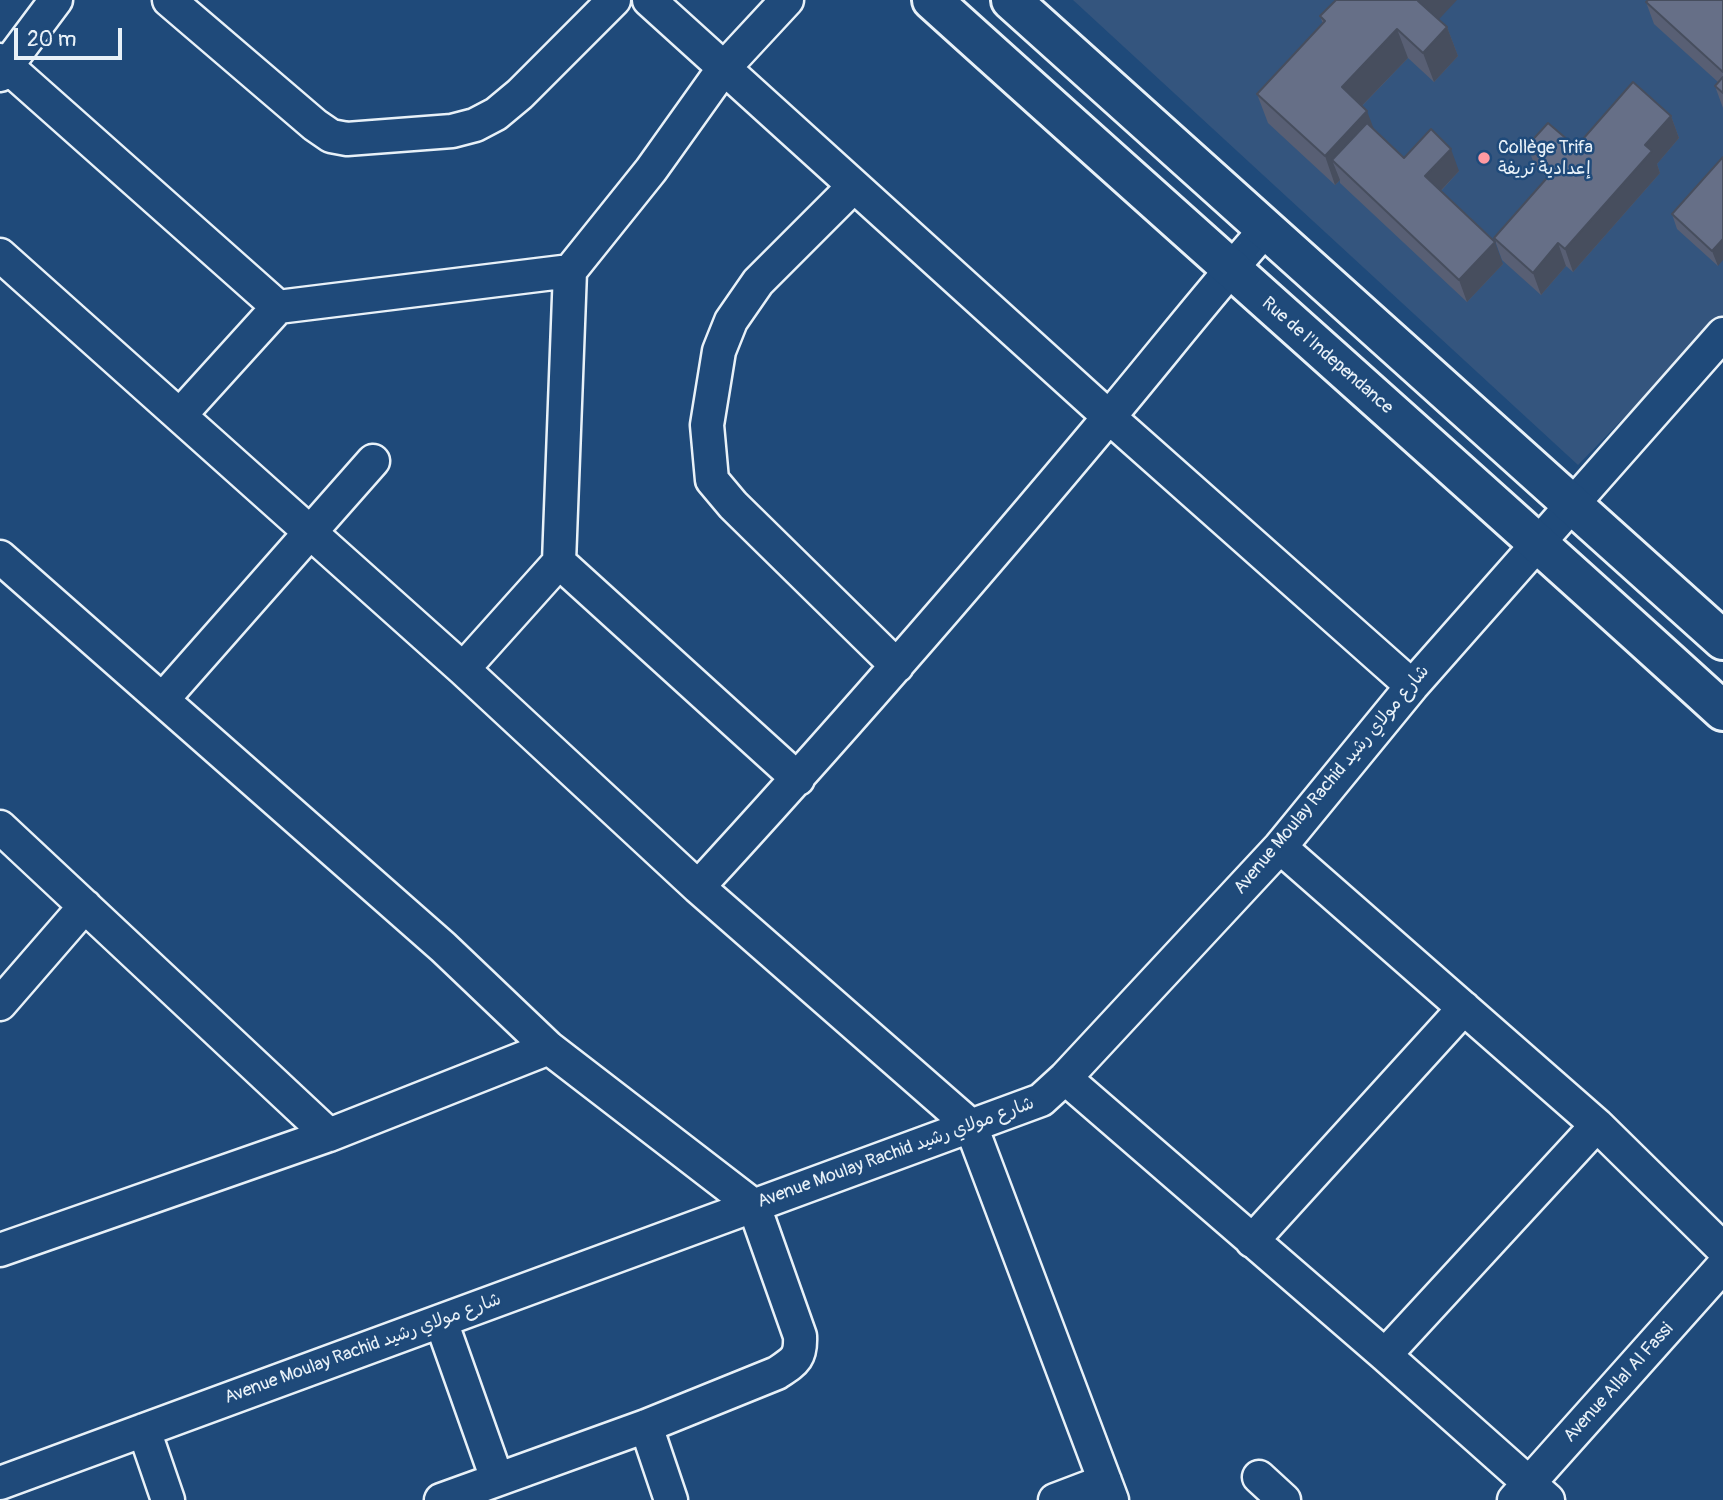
<!DOCTYPE html>
<meta charset="utf-8">
<style>
body{margin:0}
#map{position:relative;width:1723px;height:1500px;overflow:hidden;background:#1f4a7a;font-family:Pangolin,sans-serif}
canvas{display:block}
.scale{position:absolute;left:14px;top:28px;width:108px;height:32px;box-sizing:border-box;border:4px solid #e8f1f8;border-top:0;padding-left:9px;font-size:21px;line-height:24px;white-space:nowrap;color:#e8f1f8;-webkit-text-stroke:5px #1f4a7a;paint-order:stroke}
</style>
<div id="map">
<canvas width="1723" height="1500"></canvas>
<div class="scale">20 m</div>
</div>
<script>
const g = document.querySelector('canvas').getContext('2d');
g.lineJoin = 'round';
function paint(path, color) {
  g.fillStyle = color;
  g.fill(path, 'evenodd');
}
function trace(path, color, width, dash) {
  g.strokeStyle = color;
  g.lineWidth = width;
  g.lineCap = dash ? 'butt' : 'round';
  g.setLineDash(dash || []);
  g.stroke(path);
}
function write(font, color, halo, rows, align = 'center') {
  g.font = font + ' Pangolin,"Playpen Sans Arabic",sans-serif';
  g.lineWidth = 5;
  g.setLineDash([]);
  g.textBaseline = 'middle';
  g.strokeStyle = halo;
  g.fillStyle = color;
  for (const [text, x, y, turn = 0] of rows) {
    g.save();
    g.translate(x, y);
    g.rotate((+turn || 0) * Math.PI / 180);
    g.textAlign = isNaN(turn) ? turn : align;
    if (halo) g.strokeText(text, 0, 0);
    g.fillText(text, 0, 0);
    g.restore();
  }
}
const built = new Path2D(`
 M 1073,0 L 1723,0 L 1723,316 L 1578,465 Z`);
const street = new Path2D(`
 M 169,0 L 315,125 L 331,136 L 347,139 L 452,131 L 475,125 L 496,114 L 520,94 L 614,0
 M 649,0 L 1109,417 L 1412,686
 M 0,60 L 278,307
 M 0,75 L 56,0
 M 854,186 L 758,282 L 731,321 L 719,351 L 707,425 L 712,480 L 733,505 L 897,666
 M 0,255 L 463,669 L 698,887 L 971,1126 L 1112,1500
 M 570,271 L 651,170 L 723,69 L 787,0
 M 180,415 L 278,307 L 570,271 L 559,562 L 463,669
 M 0,557 L 443,947 L 549,1048 L 754,1206 L 800,1336 C 801,1358 795,1361 777,1373 L 646,1426 L 441,1500
 M 559,562 L 798,779
 M 163,699 L 373,461
 M 0,827 L 329,1135
 M 1280,847 L 1597,1125 L 1723,1249
 M 698,887 C 839,734 975,577 1109,417 C 1161,355 1211,291 1265,230
 M 0,1004 L 85,906
 M 1065,1078 L 1385,1355 L 1548,1500
 M 1252,1241 L 1464,1008
 M 0,1250 L 329,1135 L 549,1048
 M 441,1321 L 497,1479
 M 1385,1355 L 1597,1125
 M 646,1426 L 671,1500
 M 144,1430 L 168,1500
 M 1259,1477 L 1284,1500
 M 0,1483 L 1041,1100 L 1065,1078 L 1280,847 L 1412,686 L 1723,334
 M 1055,1500 L 1105,1481
 M 1514,1500 L 1723,1266`);
const secondary = new Path2D(`
 M 932,0 C 1195,238 1461,472 1723,711
 M 1011,0 L 1723,640`);
const wall = new Path2D(`
 M 1723,0 L 1723,108 L 1715,86 L 1718,82 L 1654,24 L 1646,2 Z
 M 1320,16 L 1439,20 L 1447,27 L 1458,56 L 1434,82 L 1408,58 L 1362,106 L 1374,130 L 1404,158 L 1459,171 L 1441,191 L 1503,264 L 1467,302 L 1340,183 L 1340,180 L 1335,185 L 1268,123 L 1257,94 L 1323,24 Z
 M 1671,116 L 1679,138 L 1657,164 L 1660,173 L 1573,272 L 1566,266 L 1541,295 L 1502,260 L 1494,238 L 1547,178 L 1536,168 L 1527,146 L 1576,147 Z
 M 1723,157 L 1718,266 L 1677,229 L 1672,214 Z`);
const shadedWall = new Path2D(`
 M 1419,0 L 1457,0 L 1429,30 L 1418,1 Z
 M 1447,27 L 1458,56 L 1434,82 L 1423,53 Z
 M 1397,29 L 1408,58 L 1352,116 L 1342,87 Z
 M 1367,111 L 1378,140 L 1332,160 L 1340,180 L 1335,185 L 1325,156 Z
 M 1671,116 L 1679,138 L 1657,164 L 1660,173 L 1573,272 L 1565,249 L 1645,145 Z
 M 1451,149 L 1459,171 L 1433,199 L 1425,176 Z
 M 1723,239 L 1723,260 L 1718,266 L 1712,251 Z
 M 1495,242 L 1503,264 L 1467,302 L 1459,280 Z
 M 1558,243 L 1566,266 L 1541,295 L 1533,273 Z`);
const building = new Path2D(`
 M 1336,0 L 1419,0 L 1418,1 L 1447,27 L 1423,53 L 1397,29 L 1342,87 L 1367,111 L 1325,156 L 1257,94 L 1325,21 L 1320,16 Z
 M 1648,0 L 1723,0 L 1723,72 L 1646,2 Z
 M 1723,77 L 1723,93 L 1715,86 Z
 M 1633,82 L 1671,116 L 1645,145 L 1652,151 L 1565,249 L 1558,243 L 1533,273 L 1494,238 L 1554,170 L 1527,146 L 1548,123 L 1576,147 Z
 M 1367,123 L 1404,158 L 1431,129 L 1451,149 L 1425,176 L 1495,242 L 1459,280 L 1332,160 Z
 M 1723,157 L 1723,239 L 1712,251 L 1672,214 Z`);
const markers = [
 [1484,158,7,"#ff9aa2"]
];
const poiNames = [
 ["Collège Trifa",1498,148],
 ["إعدادية تريفة",1498,169]
];
const streetNames = [
 ["Rue de l'Independance",1327,356,41],
 ["Avenue Moulay Rachid شارع مولاي رشيد",1332,780,-50],
 ["Avenue Moulay Rachid شارع مولاي رشيد",896,1153,-20],
 ["Avenue Moulay Rachid شارع مولاي رشيد",363,1349,-20],
 ["Avenue Allal Al Fassi",1619,1383,-48]
];
paint(built, '#34557e');
trace(street, '#e8f1f8', 37);
trace(secondary, '#e8f1f8', 44);
trace(street, '#1f4a7a', 32);
trace(secondary, '#1f4a7a', 38);
paint(wall, '#585f74');
paint(shadedWall, '#474e5e');
paint(building, '#666f87');
trace(building, '#474e5e', 2);
for (const [x, y, r, color] of markers) {
  const dot = new Path2D();
  dot.arc(x, y, r, 0, 2 * Math.PI);
  g.fillStyle = color;
  g.fill(dot);
  trace(dot, '#1f4a7a', 2.5);
}
write('18px', '#e8f1f8', '#1f4a7a', poiNames, 'left');
write('18px', '#e8f1f8', '#1f4a7a', streetNames);
</script>
